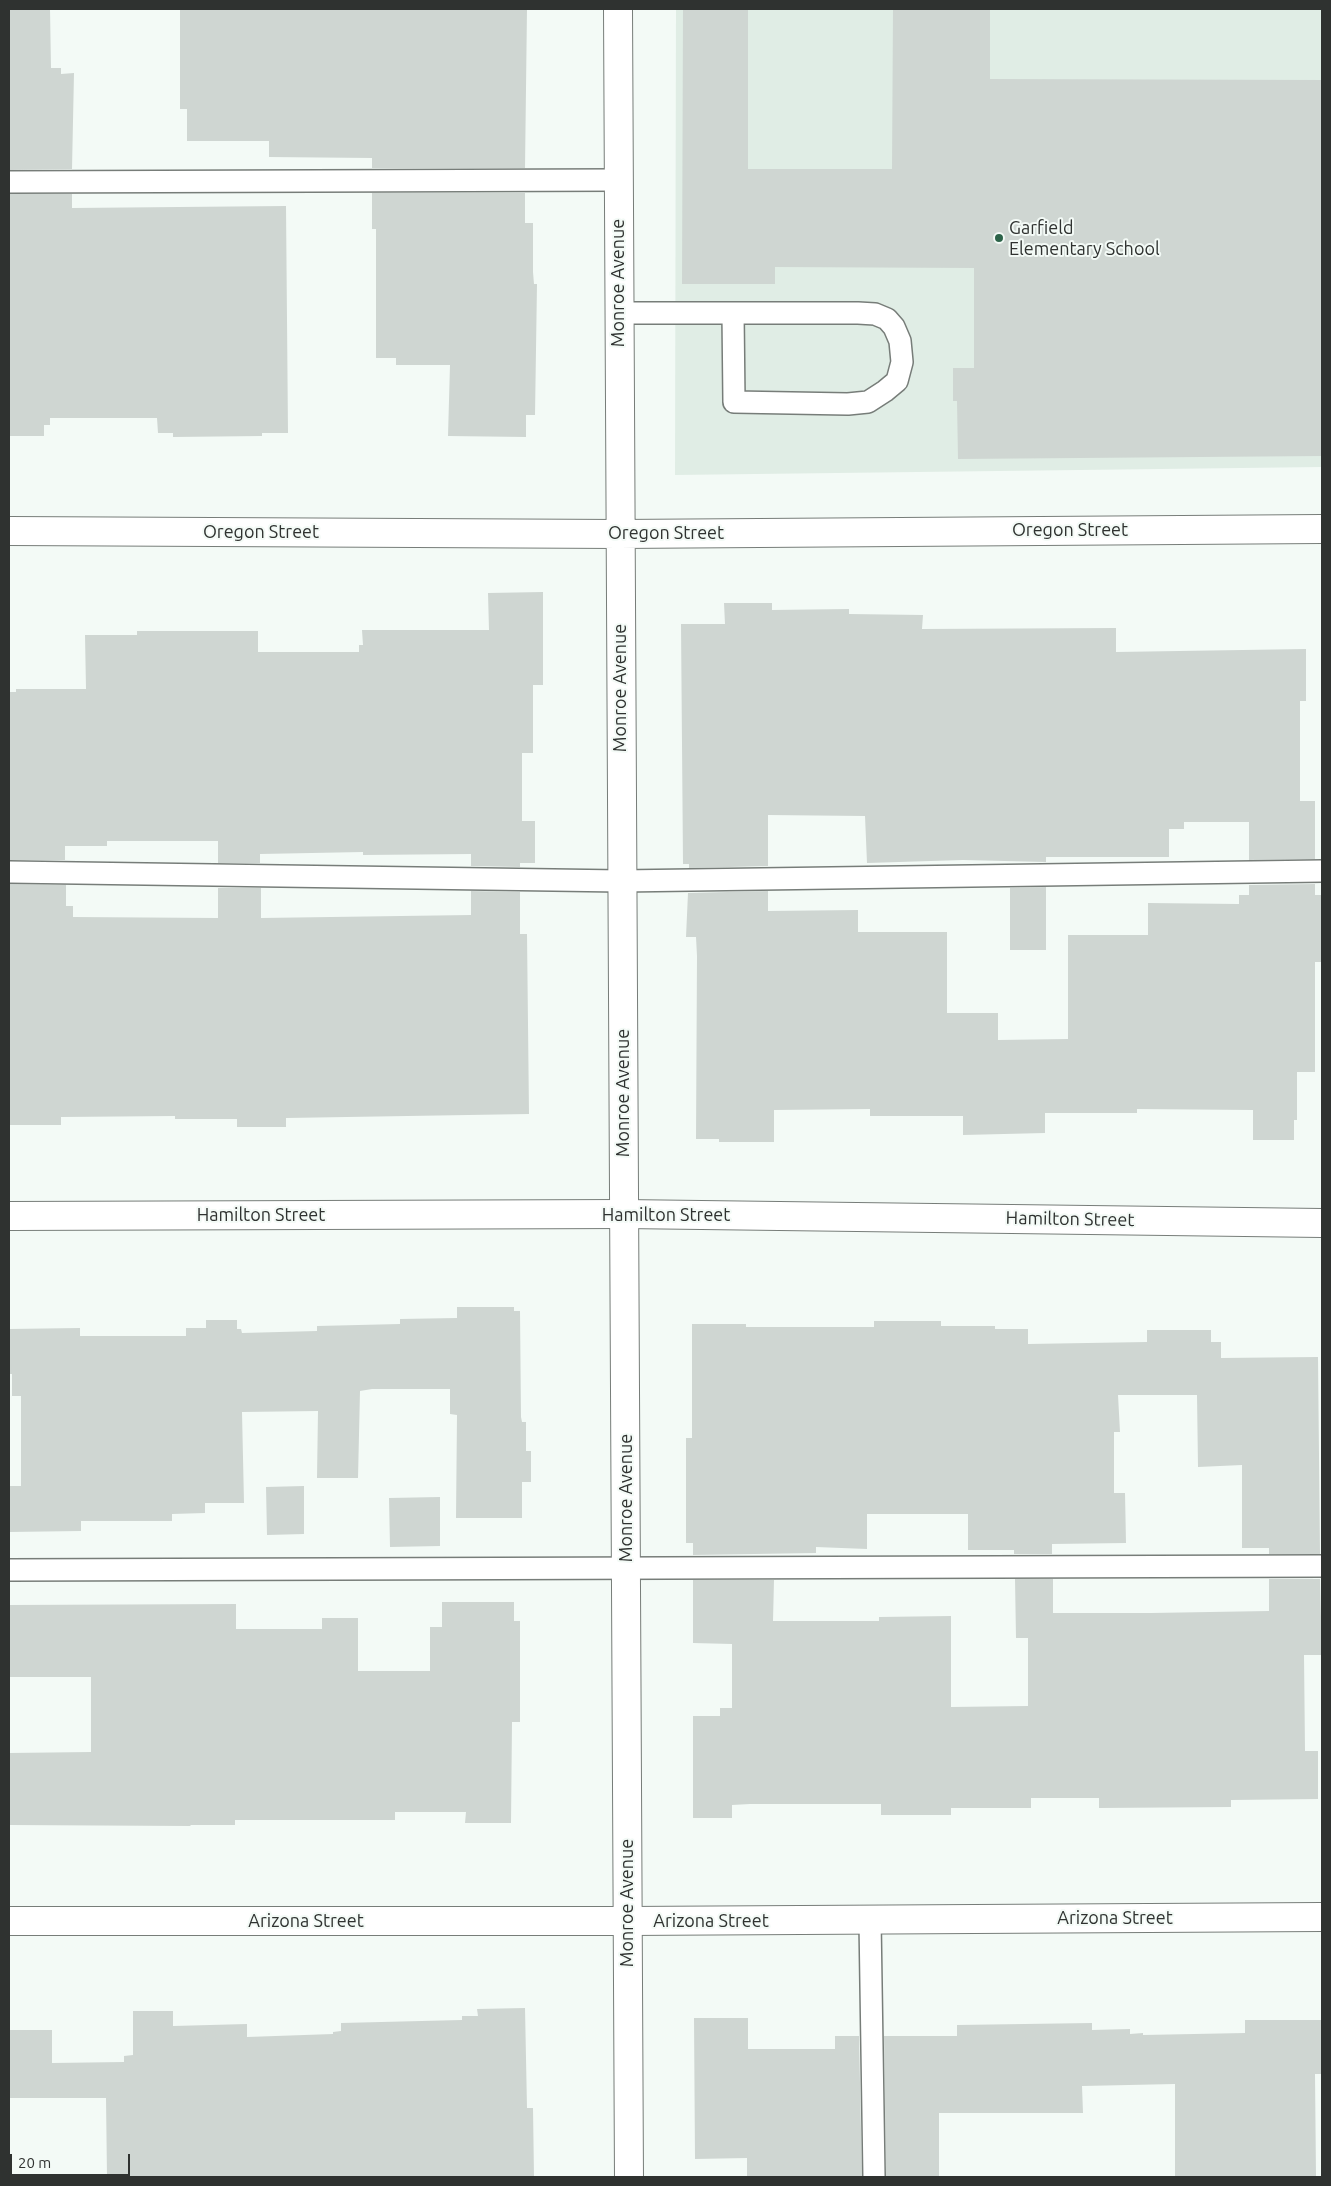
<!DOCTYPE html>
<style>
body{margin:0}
#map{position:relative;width:1331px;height:2186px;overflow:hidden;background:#f3faf6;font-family:Ubuntu,sans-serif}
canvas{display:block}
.frame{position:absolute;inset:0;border:10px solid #2f3230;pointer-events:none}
.scale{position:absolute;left:10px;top:2154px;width:120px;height:22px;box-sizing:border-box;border:2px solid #2f3230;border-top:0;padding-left:6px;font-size:15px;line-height:18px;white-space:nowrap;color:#2f3230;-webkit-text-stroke:4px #f3faf6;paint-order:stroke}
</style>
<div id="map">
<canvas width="1331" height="2186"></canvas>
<div class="frame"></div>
<div class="scale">20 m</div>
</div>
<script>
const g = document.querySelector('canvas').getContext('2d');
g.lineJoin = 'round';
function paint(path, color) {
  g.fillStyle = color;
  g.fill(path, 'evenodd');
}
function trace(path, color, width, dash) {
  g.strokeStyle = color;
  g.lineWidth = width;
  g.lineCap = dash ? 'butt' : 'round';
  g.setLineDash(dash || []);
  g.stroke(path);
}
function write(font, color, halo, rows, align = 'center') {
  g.font = font + ' Ubuntu,sans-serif';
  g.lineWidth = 4;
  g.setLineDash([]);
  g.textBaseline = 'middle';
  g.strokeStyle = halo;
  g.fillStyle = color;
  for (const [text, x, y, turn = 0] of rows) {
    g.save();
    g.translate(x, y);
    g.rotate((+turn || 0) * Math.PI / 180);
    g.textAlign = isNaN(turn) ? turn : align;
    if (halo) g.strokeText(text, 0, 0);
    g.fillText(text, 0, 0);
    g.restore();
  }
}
const built = new Path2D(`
 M 676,9 L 1322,9 L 1322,467 L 675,475 Z`);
const building = new Path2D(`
 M 9,9 L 50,9 L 51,68 L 61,68 L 61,74 L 74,73 L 72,169 L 9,170 Z
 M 180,9 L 527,9 L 525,168 L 372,168 L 372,158 L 269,157 L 269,141 L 187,141 L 187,109 L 180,109 Z
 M 683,9 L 748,9 L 748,169 L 892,169 L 893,9 L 990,9 L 990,79 L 1322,80 L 1322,456 L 958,459 L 957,401 L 953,401 L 953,368 L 974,368 L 974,268 L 775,267 L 775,284 L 682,284 Z
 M 372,193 L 525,193 L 525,223 L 533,223 L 533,272 L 534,284 L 537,284 L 535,415 L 526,415 L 526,437 L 448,436 L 450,365 L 396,365 L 396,358 L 376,358 L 376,229 L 372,229 Z
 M 9,194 L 72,194 L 72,208 L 286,206 L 288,433 L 262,433 L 262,436 L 173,437 L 173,433 L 158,433 L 157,418 L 50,418 L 50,425 L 44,425 L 44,436 L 9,436 Z
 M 543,592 L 543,685 L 533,685 L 533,753 L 522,753 L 522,821 L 535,821 L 535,863 L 520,863 L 520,867 L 471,866 L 471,854 L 363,855 L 363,852 L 260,854 L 260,863 L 218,863 L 218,841 L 107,841 L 107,846 L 65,846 L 65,860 L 9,860 L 9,692 L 16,692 L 16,689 L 86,689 L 85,635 L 137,635 L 137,631 L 258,631 L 258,652 L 359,652 L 359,645 L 363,645 L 362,630 L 489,630 L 488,593 Z
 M 724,603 L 772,603 L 772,610 L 849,609 L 849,614 L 923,615 L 922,629 L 1116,628 L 1116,652 L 1306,649 L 1306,701 L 1300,701 L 1300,801 L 1315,801 L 1315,859 L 1249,860 L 1249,822 L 1184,822 L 1184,829 L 1169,829 L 1169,857 L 1046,857 L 1046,862 L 963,860 L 867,863 L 865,816 L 768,815 L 768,866 L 689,868 L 689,864 L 683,864 L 681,624 L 725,624 Z
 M 9,884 L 66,885 L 66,906 L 73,906 L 73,917 L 218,918 L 218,888 L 261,888 L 261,918 L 471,915 L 471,891 L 520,892 L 520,934 L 527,934 L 529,1114 L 286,1118 L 286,1127 L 237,1127 L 237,1119 L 175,1119 L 175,1116 L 61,1117 L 61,1125 L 9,1125 Z
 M 1315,884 L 1315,895 L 1321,895 L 1322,956 L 1321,962 L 1315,962 L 1315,1072 L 1297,1072 L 1297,1120 L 1294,1120 L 1294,1140 L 1253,1140 L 1253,1110 L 1137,1109 L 1137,1113 L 1045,1113 L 1045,1133 L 963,1135 L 963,1116 L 870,1116 L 870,1109 L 774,1110 L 774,1142 L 719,1142 L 719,1139 L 696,1139 L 697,956 L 696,937 L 686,937 L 688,893 L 768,891 L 768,911 L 858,910 L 858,932 L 947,932 L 947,1013 L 998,1013 L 998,1040 L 1068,1039 L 1068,935 L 1148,935 L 1148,903 L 1239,904 L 1239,895 L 1249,895 L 1249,885 Z
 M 1046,887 L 1046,950 L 1010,950 L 1010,888 Z
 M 457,1307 L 514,1307 L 514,1311 L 520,1311 L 521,1417 L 522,1422 L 526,1422 L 526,1451 L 531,1451 L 531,1482 L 522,1482 L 522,1518 L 456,1518 L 457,1415 L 450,1414 L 450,1389 L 372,1389 L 360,1391 L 358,1478 L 317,1478 L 318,1411 L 242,1412 L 244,1503 L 205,1503 L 205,1513 L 172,1514 L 172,1521 L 81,1521 L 81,1531 L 9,1532 L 9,1486 L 21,1486 L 21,1396 L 12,1396 L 12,1374 L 9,1374 L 9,1329 L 80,1328 L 80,1336 L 186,1336 L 186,1328 L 206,1328 L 206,1320 L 237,1320 L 237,1329 L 241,1329 L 242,1333 L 317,1331 L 317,1326 L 400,1324 L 400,1319 L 457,1318 Z
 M 874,1321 L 941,1321 L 941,1326 L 995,1326 L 995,1329 L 1028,1329 L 1028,1344 L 1147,1342 L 1147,1330 L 1211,1330 L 1211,1342 L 1221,1342 L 1221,1358 L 1318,1357 L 1320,1554 L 1269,1554 L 1269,1548 L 1242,1548 L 1242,1465 L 1198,1467 L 1197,1395 L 1118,1395 L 1120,1432 L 1114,1432 L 1114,1493 L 1125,1493 L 1126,1543 L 1052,1544 L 1052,1554 L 1014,1554 L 1014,1550 L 968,1550 L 968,1514 L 867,1514 L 867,1549 L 816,1547 L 816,1553 L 693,1555 L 693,1543 L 686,1543 L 686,1438 L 692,1438 L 692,1324 L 746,1324 L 746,1327 L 874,1327 Z
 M 304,1486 L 304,1534 L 267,1535 L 266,1487 Z
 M 440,1497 L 440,1546 L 390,1547 L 389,1498 Z
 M 1015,1579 L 1053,1579 L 1053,1613 L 1151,1613 L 1269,1611 L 1269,1579 L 1320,1579 L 1322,1655 L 1304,1655 L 1305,1751 L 1318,1751 L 1318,1799 L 1231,1800 L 1231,1807 L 1099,1808 L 1099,1798 L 1031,1798 L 1031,1808 L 951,1808 L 951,1815 L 881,1815 L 881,1804 L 750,1804 L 732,1805 L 732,1818 L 693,1818 L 693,1716 L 720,1716 L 720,1708 L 732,1708 L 732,1644 L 693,1643 L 693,1580 L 774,1580 L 773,1621 L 879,1621 L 879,1617 L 951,1616 L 951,1707 L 1028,1706 L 1028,1638 L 1016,1638 Z
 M 442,1602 L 514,1602 L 514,1621 L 520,1621 L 520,1722 L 512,1722 L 511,1823 L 465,1823 L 466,1812 L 395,1812 L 395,1820 L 235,1820 L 235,1825 L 190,1825 L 191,1826 L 9,1825 L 9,1753 L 91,1752 L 91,1677 L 9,1677 L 9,1605 L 236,1604 L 236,1629 L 322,1629 L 322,1618 L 358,1618 L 358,1671 L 430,1671 L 430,1627 L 442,1627 Z
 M 525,2008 L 527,2108 L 533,2108 L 534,2177 L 107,2177 L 106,2098 L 9,2098 L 9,2030 L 52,2030 L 52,2063 L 124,2062 L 124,2056 L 133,2055 L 133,2011 L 173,2011 L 173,2026 L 247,2024 L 247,2037 L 333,2034 L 333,2032 L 341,2031 L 341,2023 L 462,2020 L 462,2016 L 478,2016 L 477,2009 Z
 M 694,2018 L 748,2018 L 748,2049 L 835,2049 L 835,2036 L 859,2036 L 862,2177 L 747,2177 L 747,2158 L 695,2159 Z
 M 1245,2020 L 1322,2020 L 1322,2074 L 1315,2074 L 1316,2177 L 1175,2177 L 1175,2084 L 1082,2086 L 1083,2113 L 939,2113 L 939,2177 L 886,2177 L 884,2036 L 957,2036 L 957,2025 L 1092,2023 L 1092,2030 L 1130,2029 L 1130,2034 L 1143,2033 L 1143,2035 L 1245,2033 Z`);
const lane = new Path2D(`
 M 9,182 L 618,180
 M 619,313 L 858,313 L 875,314 L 887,319 L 894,327 L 900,341 L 902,362 L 897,381 L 885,391 L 868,402 L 848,404 L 734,402 L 733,313
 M 9,872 L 621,881 L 1322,871
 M 9,1570 L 1322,1566
 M 870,1920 L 874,2177`);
const street = new Path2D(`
 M 9,1216 L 624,1214 L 1322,1223
 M 9,1921 L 627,1921 L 1322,1917`);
const secondary = new Path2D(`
 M 618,9 L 629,2177
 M 9,531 L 619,534 L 1322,529`);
const markers = [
 [999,238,5,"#2c6349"]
];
const poiNames = [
 ["Garfield",1009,228],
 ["Elementary School",1009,249]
];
const streetNames = [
 ["Monroe Avenue",618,283,-90],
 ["Oregon Street",1070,530],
 ["Oregon Street",261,532],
 ["Oregon Street",666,533],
 ["Monroe Avenue",620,688,-90],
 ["Monroe Avenue",623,1093,-90],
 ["Hamilton Street",261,1215],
 ["Hamilton Street",666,1215],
 ["Hamilton Street",1070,1219,1],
 ["Monroe Avenue",626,1498,-90],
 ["Monroe Avenue",627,1903,-90],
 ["Arizona Street",1115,1918],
 ["Arizona Street",306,1921],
 ["Arizona Street",711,1921]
];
paint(built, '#e0ede5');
paint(building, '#cfd6d2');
trace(lane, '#777d79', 24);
trace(street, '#777d79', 30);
trace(secondary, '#777d79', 30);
trace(lane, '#fff', 21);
trace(street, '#fff', 28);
trace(secondary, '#fff', 28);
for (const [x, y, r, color] of markers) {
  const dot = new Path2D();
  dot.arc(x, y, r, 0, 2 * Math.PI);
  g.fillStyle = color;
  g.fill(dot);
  trace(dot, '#f3faf6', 2);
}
write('18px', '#2f3230', '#f3faf6', poiNames, 'left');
write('18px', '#2f3230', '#f3faf6', streetNames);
</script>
